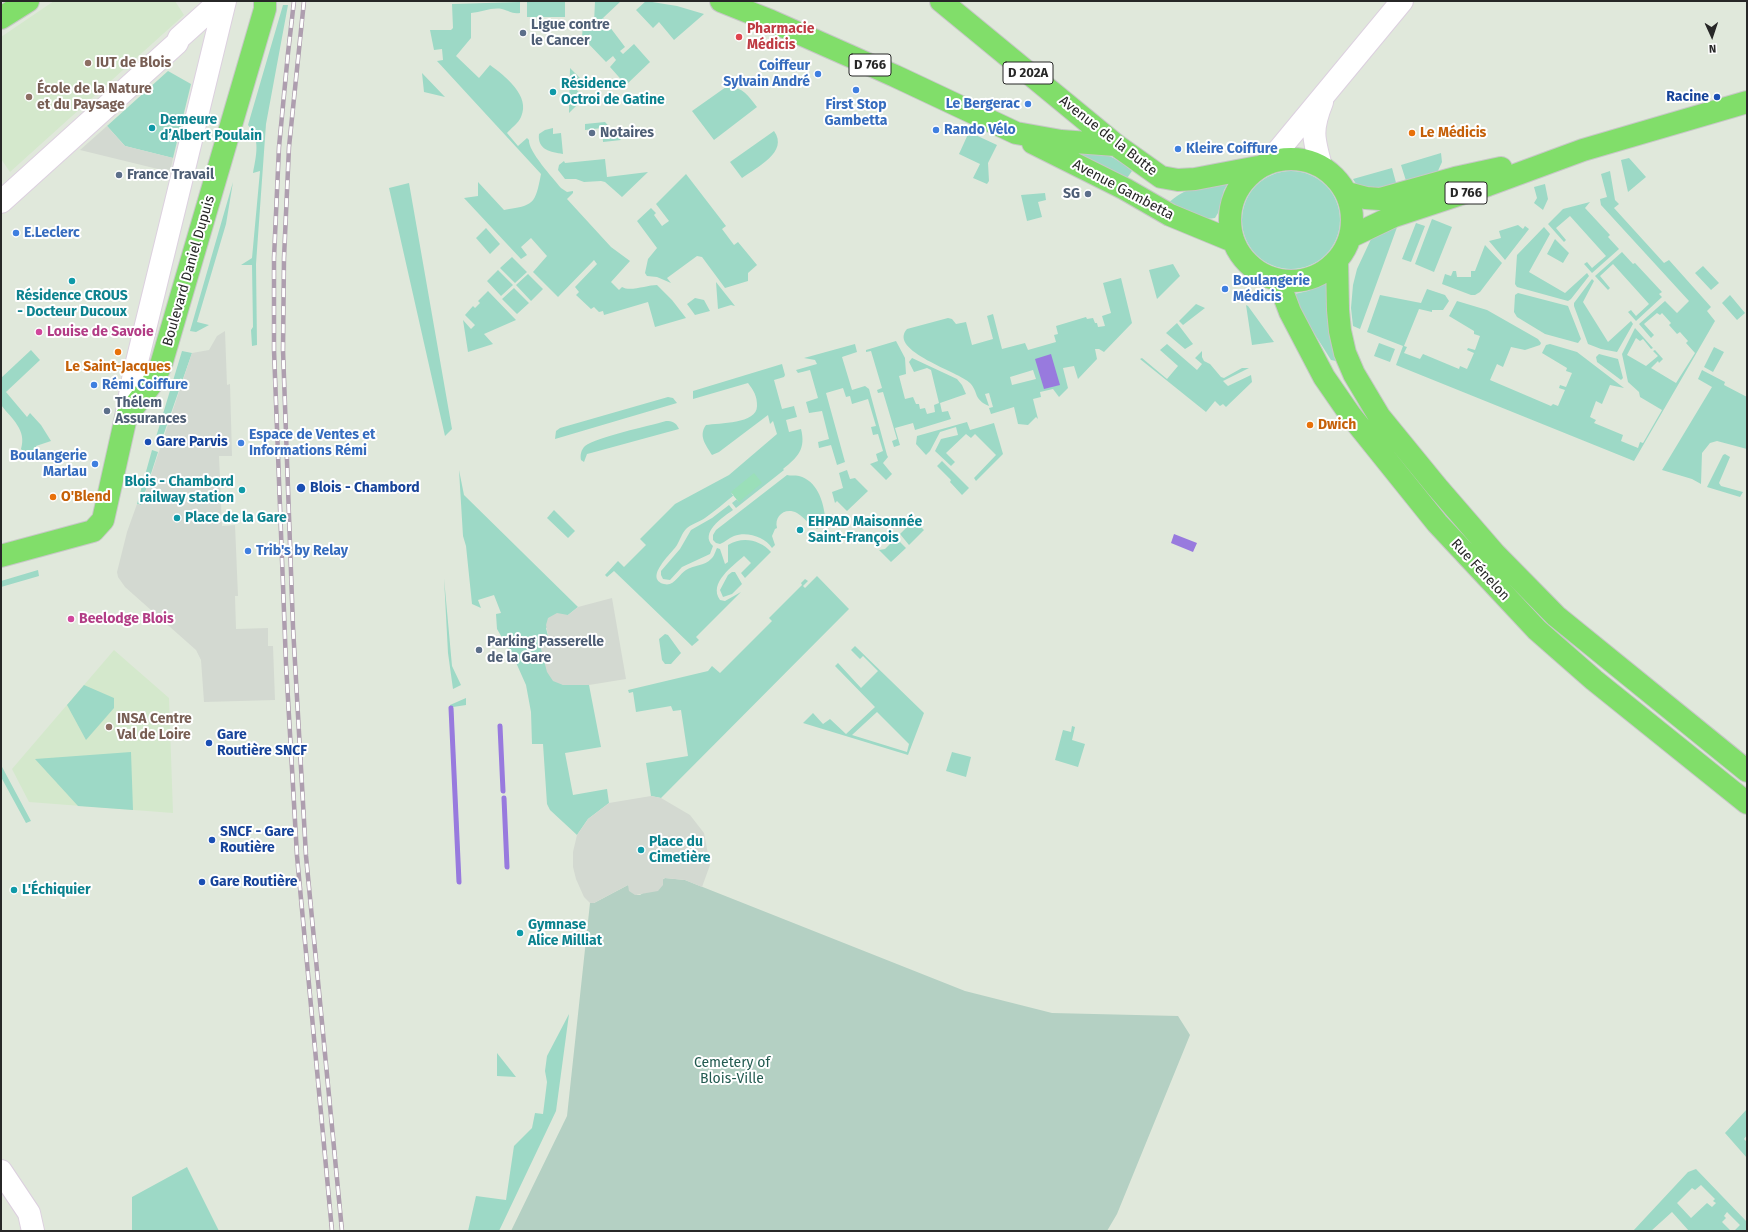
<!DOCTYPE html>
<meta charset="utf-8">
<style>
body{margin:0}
#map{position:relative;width:1748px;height:1232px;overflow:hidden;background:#e0e8db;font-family:"Fira Sans",sans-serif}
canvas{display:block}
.frame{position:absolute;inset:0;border:2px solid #272727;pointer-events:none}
.north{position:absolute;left:1692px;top:16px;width:40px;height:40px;-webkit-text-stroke:3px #fff;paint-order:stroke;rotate:177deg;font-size:11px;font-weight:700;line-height:16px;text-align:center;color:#272727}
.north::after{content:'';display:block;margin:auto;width:14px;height:18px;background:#272727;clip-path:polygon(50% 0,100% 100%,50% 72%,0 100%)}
</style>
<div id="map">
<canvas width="1748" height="1232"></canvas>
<div class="frame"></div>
<div class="north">N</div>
</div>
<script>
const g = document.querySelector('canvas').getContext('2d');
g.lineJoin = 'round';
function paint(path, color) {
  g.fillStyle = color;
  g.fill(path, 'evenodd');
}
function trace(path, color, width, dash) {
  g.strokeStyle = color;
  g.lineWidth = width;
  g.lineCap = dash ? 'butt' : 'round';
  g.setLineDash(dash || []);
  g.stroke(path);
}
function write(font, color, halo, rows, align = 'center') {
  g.font = font + ' "Fira Sans",sans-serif';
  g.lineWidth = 4;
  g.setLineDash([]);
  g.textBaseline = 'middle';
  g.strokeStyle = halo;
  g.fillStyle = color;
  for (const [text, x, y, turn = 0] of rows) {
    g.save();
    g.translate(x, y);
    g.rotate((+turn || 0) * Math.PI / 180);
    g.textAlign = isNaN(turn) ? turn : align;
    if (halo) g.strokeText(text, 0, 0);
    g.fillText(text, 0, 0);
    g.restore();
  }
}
const education = new Path2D(`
 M 54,1 L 175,1 L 184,15 L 10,172 L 1,159 L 1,37 Z
 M 114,650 L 169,698 L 173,813 L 29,802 L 12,769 Z`);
const green = new Path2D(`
 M 538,1 L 565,1 L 565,17 L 527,17 L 527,2 Z
 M 595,1 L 621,1 L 603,18 L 625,47 L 620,51 L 623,54 L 634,44 L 650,62 L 626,85 L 610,67 L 616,60 L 613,56 L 606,62 L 582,37 L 583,25 L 594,24 Z
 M 646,1 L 677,6 L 704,14 L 674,40 L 659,22 L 653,28 L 636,10 Z
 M 520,2 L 520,13 C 511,14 510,11 502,9 C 492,7 482,12 471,13 L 471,38 L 456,56 L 479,78 L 490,65 C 505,76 531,96 521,117 C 518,124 511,128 507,133 L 518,146 L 527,138 L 529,140 C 528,151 553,178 561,188 L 567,192 L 573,191 L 573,193 L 567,199 L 611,247 L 630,261 L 611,282 L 619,290 L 622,287 C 630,292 647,285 657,285 L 672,300 L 686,318 L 655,327 L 648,302 L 604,315 L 603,311 L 599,312 L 594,307 L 591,309 L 576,295 L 579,292 L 575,287 L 597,264 L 594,260 L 558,297 L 533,272 L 547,256 L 531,238 L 521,247 L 527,255 L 521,259 L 464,198 L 478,196 L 478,182 L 504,210 C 534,205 535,205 541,174 L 437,61 L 443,60 L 442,49 L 434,50 L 430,30 L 451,30 L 453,28 L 452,4 Z
 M 283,5 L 288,5 L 266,124 L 256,264 L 257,345 L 252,346 L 251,330 L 253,327 L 252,265 L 241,265 L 252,258 L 260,171 L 253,173 C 256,156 261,139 248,125 Z
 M 570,68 L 583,81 L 575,88 L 584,98 L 569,113 Z
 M 168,71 L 191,84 L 173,158 L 125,146 L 107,126 Z
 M 422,73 L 445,97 L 424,92 Z
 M 726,87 C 742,86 748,95 757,107 L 714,140 L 692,111 Z
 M 605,122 L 621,140 L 603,142 L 602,128 L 585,130 L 585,124 Z
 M 553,128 L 553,134 L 561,133 L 563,154 C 551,152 537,150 539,134 L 545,130 Z
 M 774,131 C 789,152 757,167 742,178 L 730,162 Z
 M 969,132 L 997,145 L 988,163 L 989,181 L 987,184 L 973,178 L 980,164 L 959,154 Z
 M 1074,150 C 1102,153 1109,152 1132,171 L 1125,181 L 1071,155 Z
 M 1441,153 L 1442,162 L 1437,173 L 1408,187 L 1401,165 Z
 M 1629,158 L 1646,177 L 1628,192 L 1621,160 Z
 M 605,159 L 607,177 L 648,172 L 622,197 L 605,182 L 601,181 L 584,182 L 576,179 L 565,179 L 558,170 L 559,165 L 564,161 L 565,163 Z
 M 1392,168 L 1398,190 L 1358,187 L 1353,179 Z
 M1242 220a49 49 0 1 1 98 0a49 49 0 1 1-98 0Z
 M 1610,171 L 1615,200 L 1619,204 L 1614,208 L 1664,263 L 1669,260 L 1711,307 L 1707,311 L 1715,321 L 1634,461 L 1396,365 L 1403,346 L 1367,332 L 1380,295 L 1421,303 L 1427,289 L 1445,295 L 1449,301 L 1443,310 L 1432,310 L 1432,312 L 1419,309 L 1404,346 L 1407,347 L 1404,353 L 1420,359 L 1423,354 L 1459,369 L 1460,366 L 1467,369 L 1474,353 L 1467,350 L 1468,348 L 1475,350 L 1480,336 L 1474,334 L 1474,331 L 1449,316 L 1457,301 L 1487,310 L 1538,339 L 1541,343 L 1540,345 L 1525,350 L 1511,347 L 1503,367 L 1497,364 L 1490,380 L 1551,406 L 1553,404 L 1558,406 L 1565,390 L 1559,388 L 1560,385 L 1566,387 L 1572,373 L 1566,371 L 1567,368 L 1542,353 L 1546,345 L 1550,344 L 1577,352 L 1624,388 L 1610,385 L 1602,404 L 1596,401 L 1590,417 L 1596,420 L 1594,423 L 1623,435 L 1621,441 L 1638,448 L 1640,442 L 1643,443 L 1662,410 L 1640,397 L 1639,392 L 1628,382 L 1622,354 L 1635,328 L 1653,348 L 1651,349 L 1643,339 L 1640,341 L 1636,338 L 1627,355 L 1646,366 L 1658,356 L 1653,351 L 1655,350 L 1663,359 L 1659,363 L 1658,361 L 1651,368 L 1676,383 L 1695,353 L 1686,343 L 1688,341 L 1680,332 L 1677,334 L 1669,325 L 1671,323 L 1662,313 L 1660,315 L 1657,313 L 1644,324 L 1654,335 L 1651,338 L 1639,324 L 1665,301 L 1677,313 L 1689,301 L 1601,205 L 1600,199 L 1607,197 L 1601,174 Z
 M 686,174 L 726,226 L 722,229 L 734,245 L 738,242 L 757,265 L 748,273 L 748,281 L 725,288 L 702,257 L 697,256 L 667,278 L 671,283 L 657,277 L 647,276 L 645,273 L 648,259 L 657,248 L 637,221 L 651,208 L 656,213 L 654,215 L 662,226 L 669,221 L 656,204 Z
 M 1230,180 L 1224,190 L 1218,213 L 1215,218 C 1198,221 1180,212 1166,205 C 1186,186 1204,185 1230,180 Z
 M 233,182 L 226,224 L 197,322 L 209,325 L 196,332 L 190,331 Z
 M 409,183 L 452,429 L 445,436 L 389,188 Z
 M 1545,184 L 1548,199 L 1543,210 L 1534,203 L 1537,198 L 1534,187 Z
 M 1045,193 L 1046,200 L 1038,202 L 1042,217 L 1027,221 L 1021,195 Z
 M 1590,202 L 1585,208 L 1610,235 L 1608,237 L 1619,249 L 1592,273 L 1584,264 L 1587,262 L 1592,268 L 1606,256 L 1570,216 L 1556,228 L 1566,240 L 1564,242 L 1548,224 L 1563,209 Z
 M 1400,219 L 1360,329 L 1353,326 L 1351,308 L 1353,285 L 1357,269 L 1372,237 Z
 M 1432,219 L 1452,227 L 1434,272 L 1415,264 Z
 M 1416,223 L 1425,226 L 1411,262 L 1402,259 Z
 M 1518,225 L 1523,229 L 1525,226 L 1529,229 L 1505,260 L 1489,241 L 1501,238 L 1499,231 Z
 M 1544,227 L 1550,234 L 1529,272 L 1565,293 L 1587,273 L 1589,276 L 1571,299 L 1568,301 L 1517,287 L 1515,284 L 1517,255 Z
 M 486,228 L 500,244 L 490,254 L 476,238 Z
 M 1555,239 L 1569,253 L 1563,263 L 1547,254 Z
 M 1485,245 L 1502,263 L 1480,292 L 1475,295 L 1471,295 L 1442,284 L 1445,274 L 1451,276 L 1453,271 L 1456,271 L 1457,277 L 1471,277 L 1471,271 L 1475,271 Z
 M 1622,252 L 1633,264 L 1635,263 L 1662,292 L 1659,294 L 1662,297 L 1636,321 L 1628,312 L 1631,310 L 1636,316 L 1649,304 L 1613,264 L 1600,276 L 1610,288 L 1608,290 L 1595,276 Z
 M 512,257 L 527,272 L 515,283 L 500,268 Z
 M 1173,264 L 1180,276 L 1157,299 L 1149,270 Z
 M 1703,266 L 1719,283 L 1711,290 L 1695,273 Z
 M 498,270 L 513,285 L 501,296 L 487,281 Z
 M 528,274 L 543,289 L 531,301 L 516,285 Z
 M 1121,278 L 1132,323 L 1104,352 L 1099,349 L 1095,349 L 1097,359 L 1078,379 L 1074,366 L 1063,368 L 1068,388 L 1059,397 L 1053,389 L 1040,392 L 1041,397 L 1033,399 L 1038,419 L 1036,417 L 1028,425 L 1018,424 L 1014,407 L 991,414 L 989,408 L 993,407 L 989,393 L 985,394 L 989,406 C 973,399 979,393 970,383 C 960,372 887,351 907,329 L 948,318 L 952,319 L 956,324 L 966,322 L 972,345 L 993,339 L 987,316 L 993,314 L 1002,349 L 1025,343 L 1028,350 L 1056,342 L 1054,335 L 1058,334 L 1056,326 L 1086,317 L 1087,319 L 1093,318 L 1095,323 L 1097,323 L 1098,327 L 1105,326 L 1102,316 L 1111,313 L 1103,283 ZM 1033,370 L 1036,379 L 1012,385 L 1010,377 Z
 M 1592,279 L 1594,281 L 1583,302 L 1608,342 L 1631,321 L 1633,324 L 1617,352 L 1601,349 L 1588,344 L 1574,306 L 1574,303 Z
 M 716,282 L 735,306 L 731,305 L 718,309 Z
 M 1327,282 L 1338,357 L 1336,361 L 1331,360 L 1290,295 L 1308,291 Z
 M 514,288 L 529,303 L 517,314 L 502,299 Z
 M 488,291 L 516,320 L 484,334 L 493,344 L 468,352 L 463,320 L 471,329 L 475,325 L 465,315 L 473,306 L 475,308 L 480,303 L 478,301 Z
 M 1518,293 L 1568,306 L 1581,339 L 1578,343 L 1545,334 L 1517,317 L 1514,312 L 1515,295 Z
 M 1730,295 L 1745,313 L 1737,320 L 1722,303 Z
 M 695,298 L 704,300 L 710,311 L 695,315 L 687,304 Z
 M 1196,304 L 1205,308 L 1183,325 L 1179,321 Z
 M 1246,305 L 1248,306 L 1274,342 L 1252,345 Z
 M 1177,323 L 1193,344 L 1185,349 L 1166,333 Z
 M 896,341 L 905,358 L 906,374 L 899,376 L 905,399 L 913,397 L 916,404 L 919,404 L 920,409 L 925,408 L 927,414 L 935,412 L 934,405 L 939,403 L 931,370 L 927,368 L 914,372 L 909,362 L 912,358 L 957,379 L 962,385 L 966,394 L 940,403 L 942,412 L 948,411 L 951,419 L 915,430 L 913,423 L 895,428 L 900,445 L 894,447 L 892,441 L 897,439 L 883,392 L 878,393 L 877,390 L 882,388 L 871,351 L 866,352 L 866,350 Z
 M 1379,343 L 1395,349 L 1390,362 L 1374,356 Z
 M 855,344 L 857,352 L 842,357 L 852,390 L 865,386 L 869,389 L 887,455 L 888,457 L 883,463 L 892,474 L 886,480 L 870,464 L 878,461 L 876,454 L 883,451 L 878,434 L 873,435 L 871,427 L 876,426 L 868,399 L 852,404 L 850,396 L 846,397 L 843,388 L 826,393 L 845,462 L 837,465 L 831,445 L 819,448 L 818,442 L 829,439 L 822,411 L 809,413 L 806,402 L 818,398 L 810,370 L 798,373 L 796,370 L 817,364 L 815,360 L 804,358 Z
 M 1167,344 L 1197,370 L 1202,364 L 1195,358 L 1202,351 L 1202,357 L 1204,361 L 1210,364 L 1221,377 L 1224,378 L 1242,368 L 1249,368 L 1223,381 L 1228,386 L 1251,375 L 1252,382 L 1226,407 L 1223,404 L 1220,406 L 1215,401 L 1206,412 L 1140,359 L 1142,358 L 1167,379 L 1178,366 L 1160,350 Z
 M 1714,347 L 1724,352 L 1713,372 L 1704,367 Z
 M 31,350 L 40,360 L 6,392 L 27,417 L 30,413 L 41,425 L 51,441 L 36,446 L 38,452 L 26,455 L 21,449 C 27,430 12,419 1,405 L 1,378 Z
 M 182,351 L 192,353 L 162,439 L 156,437 Z
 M 1599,354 L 1618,359 L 1623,378 L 1621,380 L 1597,362 L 1596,357 Z
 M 782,364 L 785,375 L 784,377 L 774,380 L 782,409 L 794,406 L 797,417 L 786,420 L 789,432 L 801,429 C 806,449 798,457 783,469 L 784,470 L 736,508 L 732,503 L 737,499 L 739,502 L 731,493 L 734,495 C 724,503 715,511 705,518 C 699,522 691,524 686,529 C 682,533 680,540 677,545 C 673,552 643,578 664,584 C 674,587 679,574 686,570 C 693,565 705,566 711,559 C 714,557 715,552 717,548 L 720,549 L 725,564 L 728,562 L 728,545 C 743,536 760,540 771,552 L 745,578 L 741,573 L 751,563 L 744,556 C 733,566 708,583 720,600 L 725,601 L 741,592 L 696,637 L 699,640 L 692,646 L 614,571 L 607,577 L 605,575 L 618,561 L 624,567 L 646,545 L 640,539 L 675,504 L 729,475 L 777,434 L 773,421 L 770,424 L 768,415 L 719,452 L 712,455 C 706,445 698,436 706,425 C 719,423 757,424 757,406 C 757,396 754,391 748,383 L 693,399 L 693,391 Z
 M 1702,370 L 1725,382 L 1724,385 L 1747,397 L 1747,449 L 1717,441 L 1710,443 L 1702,453 L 1701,484 L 1692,479 L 1662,470 L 1712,387 L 1698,379 Z
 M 668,397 L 673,398 L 677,403 L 555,439 L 556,431 L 560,428 Z
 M 666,421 C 672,421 676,422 679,429 L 591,453 L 587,454 L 584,462 L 581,460 C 580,455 581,450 585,446 C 597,437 649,426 666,421 Z
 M 967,422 L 970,430 L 994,423 L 1003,454 L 976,481 L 974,478 L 996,455 L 975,434 L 971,438 L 966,434 L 946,453 L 955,462 L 951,466 L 935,451 L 941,439 L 958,435 L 956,427 L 940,432 L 930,451 L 926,455 L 916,444 L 917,436 Z
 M 152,450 L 158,452 L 141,505 L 137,504 Z
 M 1725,454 L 1730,457 L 1719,483 L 1721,486 L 1743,492 L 1740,497 L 1707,487 L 1723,455 Z
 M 942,461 L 969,488 L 962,495 L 950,482 L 951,480 L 937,466 Z
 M 459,470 L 464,495 L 578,607 L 568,615 L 546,628 L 549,640 L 540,645 L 563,685 L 589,685 L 601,747 L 565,753 L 573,795 L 607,789 L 609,803 L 588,819 L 577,835 L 550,810 L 547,804 L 543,744 L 532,744 L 531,712 L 526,685 L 514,658 L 497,629 L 496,614 L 501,613 L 494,595 L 478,600 L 481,608 L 472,604 L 466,546 L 463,536 Z
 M 847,470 L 850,479 L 855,478 L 868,491 L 847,511 L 837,501 L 835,503 L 832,492 L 843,488 L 839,473 Z
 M 787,475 C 790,476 795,475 799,476 C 817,481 823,500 825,516 L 819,523 L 821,526 L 817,529 L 811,523 L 809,524 C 806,520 802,516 797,513 C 785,507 774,516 777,528 L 775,529 L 772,536 L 775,545 L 772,548 C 765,537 747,531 734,536 C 729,538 725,542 720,544 L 716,543 L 713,540 L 713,535 L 716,530 Z
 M 729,505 L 733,510 C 723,517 699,533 713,546 L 710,554 L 682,567 L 670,580 L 663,579 L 661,575 L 661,571 L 680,549 L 691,530 L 712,518 Z
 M 554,510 L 575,531 L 568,538 L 547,518 Z
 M 912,518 L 924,530 L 909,545 L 900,534 L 910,524 Z
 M 896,538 L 906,548 L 891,562 L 879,550 L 885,549 Z
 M 38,570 L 39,576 L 1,587 L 1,581 Z
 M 732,572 L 735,572 L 742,584 L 732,594 L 723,597 L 720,590 L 728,575 Z
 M 817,576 L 849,609 L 661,798 L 651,796 L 646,763 L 688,756 L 681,710 L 673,711 L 671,706 L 636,712 L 633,692 L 629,693 L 628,690 L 708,671 L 712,666 L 720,673 L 772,621 L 769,618 L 802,585 L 801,583 L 805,579 L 808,581 L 803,586 L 805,588 Z
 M 444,578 L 452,666 L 461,685 L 453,689 L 448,653 Z
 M 665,634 L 668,635 L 681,653 L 671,664 L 665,664 L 662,660 L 659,639 Z
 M 855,646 L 924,713 L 908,755 L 803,723 L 813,713 L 823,724 L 830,719 L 846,734 L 875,707 L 835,666 L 838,663 L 861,688 L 878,671 L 863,656 L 860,659 L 851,650 ZM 877,712 L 909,744 L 907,752 L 852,735 Z
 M 84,685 L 114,698 L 114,708 L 86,740 L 67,705 Z
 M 466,698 L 466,705 L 453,707 L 461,882 L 457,882 L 450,705 Z
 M 1072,726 L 1075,727 L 1072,740 L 1085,744 L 1078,767 L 1055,760 L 1063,730 L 1071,732 Z
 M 131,752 L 133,810 L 78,806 L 35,759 Z
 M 952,752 L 971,757 L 966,777 L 946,771 Z
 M 1,765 L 31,821 L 26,823 L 1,777 Z
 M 569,1014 L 556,1111 L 499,1231 L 468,1231 L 476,1196 L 506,1200 L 514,1146 L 532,1128 L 535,1113 L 543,1114 L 547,1082 L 545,1071 L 547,1056 Z
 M 497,1053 L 516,1077 L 497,1076 Z
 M 1747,1109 L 1747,1135 L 1744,1139 L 1747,1142 L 1747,1158 L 1725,1133 Z
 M 187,1167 L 219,1231 L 132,1231 L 132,1197 Z
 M 1696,1169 L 1747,1222 L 1747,1231 L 1734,1231 L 1740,1225 L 1727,1212 L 1724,1216 L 1726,1218 L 1722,1222 L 1731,1231 L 1689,1231 L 1672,1212 L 1651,1231 L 1633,1231 L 1688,1172 ZM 1701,1185 L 1715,1199 L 1713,1201 L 1716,1203 L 1712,1207 L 1707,1203 L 1691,1218 L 1677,1203 L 1692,1188 L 1695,1190 Z`);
const cemetery = new Path2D(`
 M 665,878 L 685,880 L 965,991 L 1052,1013 L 1178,1016 L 1190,1035 L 1117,1214 L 1107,1231 L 511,1231 L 567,1116 L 590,903 L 594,903 L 628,885 L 637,895 L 640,895 Z`);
const pitch = new Path2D(`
 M 754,473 L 762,483 L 739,502 L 731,492 Z`);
const plaza = new Path2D(`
 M 107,126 L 125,146 L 173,158 L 170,172 L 80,150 Z
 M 225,331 L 227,385 L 230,384 L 232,456 L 219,456 L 222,526 L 235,525 L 238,596 L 235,596 L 236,629 L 268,628 L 268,646 L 273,646 L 275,700 L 204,702 L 201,660 L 196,650 L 125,587 L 118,577 L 117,572 L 127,532 L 137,504 L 141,505 L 192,353 L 209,350 L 217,336 Z
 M 612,598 L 626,679 L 589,685 L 563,685 L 553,681 L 547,672 L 540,645 L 549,640 L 546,625 L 548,618 L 557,613 L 568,615 L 578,607 Z
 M 651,796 L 661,798 L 690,815 L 704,833 L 710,865 L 702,887 L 685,880 L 665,878 L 663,879 L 663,885 L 658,891 L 635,895 L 629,891 L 628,885 L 594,903 L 590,903 L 584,897 L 576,879 L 573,867 L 573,852 L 577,835 L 588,819 L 609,803 Z`);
const water = new Path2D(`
 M 1051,354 L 1060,385 L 1044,389 L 1035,359 Z
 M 1174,534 L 1197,543 L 1193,552 L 1171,543 Z`);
const stream = new Path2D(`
 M 451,708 L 459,882
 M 500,726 L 503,791
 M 504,798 L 507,867`);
const tertiary = new Path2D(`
 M 1268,163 L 1402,1
 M 1321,166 C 1313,138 1311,129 1322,102
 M 1,1171 L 29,1213 L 33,1231`);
const secondary = new Path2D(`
 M 1,202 L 177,43 L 179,38 L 220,1
 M 126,417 L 134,374 L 225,1`);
const primary = new Path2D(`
 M 721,1 L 771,21 L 895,76 L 1016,133 L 1061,141 L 1116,145
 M 941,1 L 1116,145 L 1161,177 L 1178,180 L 1195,179 L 1258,167
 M 1,18 L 28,1
 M 1033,143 L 1125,189 L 1170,215 L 1233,241
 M1230 220a61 61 0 1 1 122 0a61 61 0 1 1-122 0Z
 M 1347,193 L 1366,198 L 1380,199 L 1455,178 L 1501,168
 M 1350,237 L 1394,216 L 1488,185 L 1583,150 L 1747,102
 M 1337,260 L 1338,310 L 1340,331 L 1345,353 L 1354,374 L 1379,416 L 1437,487 L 1495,554 L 1556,616 L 1747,771
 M 1278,280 L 1290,312 L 1324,377 L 1351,416 L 1437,523 L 1537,630 L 1594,680 L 1747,803
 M 1,556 L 93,531 L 103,520 L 126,417 L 153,382 L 161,365 L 265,9 L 265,1`);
const rail = new Path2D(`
 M 294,1 L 288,53 L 279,147 L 274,258 L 274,350 L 286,664 L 297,856 L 332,1231
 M 304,1 L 289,147 L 284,258 L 283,350 L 293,627 L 306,856 L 342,1231`);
const markers = [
 [523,33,4,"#5c6f8a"],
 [739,37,4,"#e0444e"],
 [88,63,4,"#8d6e63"],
 [818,74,4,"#3f7fe0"],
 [856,90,4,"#3f7fe0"],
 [553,92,4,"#0f9aa8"],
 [29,97,4,"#8d6e63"],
 [1717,97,4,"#1a4fb4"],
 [1028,104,4,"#3f7fe0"],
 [152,128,4,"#0f9aa8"],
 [936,130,4,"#3f7fe0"],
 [592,133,4,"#5c6f8a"],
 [1412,133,4,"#e8710a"],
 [1178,149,4,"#3f7fe0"],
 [119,175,4,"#5c6f8a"],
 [1088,194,4,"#5c6f8a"],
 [16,233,4,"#3f7fe0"],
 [72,281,4,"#0f9aa8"],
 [1225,289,4,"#3f7fe0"],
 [39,332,4,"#d1479c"],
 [118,352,4,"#e8710a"],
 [94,385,4,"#3f7fe0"],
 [107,411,4,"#5c6f8a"],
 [1310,425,4,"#e8710a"],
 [148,442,4,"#1a4fb4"],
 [241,443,4,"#3f7fe0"],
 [95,464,4,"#3f7fe0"],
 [301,488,5,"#1a4fb4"],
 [242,490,4,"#0f9aa8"],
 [53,497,4,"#e8710a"],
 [177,518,4,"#0f9aa8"],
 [800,530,4,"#0f9aa8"],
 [248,551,4,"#3f7fe0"],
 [71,619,4,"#d1479c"],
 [479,650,4,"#5c6f8a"],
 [109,727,4,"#8d6e63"],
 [209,743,4,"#1a4fb4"],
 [212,840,4,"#1a4fb4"],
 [641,850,4,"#0f9aa8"],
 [202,882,4,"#1a4fb4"],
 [14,890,4,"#0f9aa8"],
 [520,933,4,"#0f9aa8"]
];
const shields = [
 [870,65,42],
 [1028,73,50],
 [1466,193,42]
];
const shieldNames = [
 ["D 766",870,65],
 ["D 202A",1028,73],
 ["D 766",1466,193]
];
const serviceNames = [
 ["Ligue contre",531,25],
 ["le Cancer",531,41],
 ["Notaires",600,133],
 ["France Travail",127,175],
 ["SG",1080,194,"right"],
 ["Thélem",115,403],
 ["Assurances",115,419],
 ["Parking Passerelle",487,642],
 ["de la Gare",487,658]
];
const healthNames = [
 ["Pharmacie",747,29],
 ["Médicis",747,45]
];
const educationNames = [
 ["IUT de Blois",96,63],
 ["École de la Nature",37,89],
 ["et du Paysage",37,105],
 ["INSA Centre",117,719],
 ["Val de Loire",117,735]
];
const shopNames = [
 ["Coiffeur",810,66,"right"],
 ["Sylvain André",810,82,"right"],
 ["Le Bergerac",1020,104,"right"],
 ["First Stop",856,105,"center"],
 ["Gambetta",856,121,"center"],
 ["Rando Vélo",944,130],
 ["Kleire Coiffure",1186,149],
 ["E.Leclerc",24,233],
 ["Boulangerie",1233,281],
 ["Médicis",1233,297],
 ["Rémi Coiffure",102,385],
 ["Espace de Ventes et",249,435],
 ["Informations Rémi",249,451],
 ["Boulangerie",87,456,"right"],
 ["Marlau",87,472,"right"],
 ["Trib's by Relay",256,551]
];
const cultureNames = [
 ["Résidence",561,84],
 ["Octroi de Gatine",561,100],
 ["Demeure",160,120],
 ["d’Albert Poulain",160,136],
 ["Résidence CROUS",72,296,"center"],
 ["- Docteur Ducoux",72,312,"center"],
 ["Blois - Chambord",234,482,"right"],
 ["railway station",234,498,"right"],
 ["Place de la Gare",185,518],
 ["EHPAD Maisonnée",808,522],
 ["Saint-François",808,538],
 ["Place du",649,842],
 ["Cimetière",649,858],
 ["L'Échiquier",22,890],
 ["Gymnase",528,925],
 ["Alice Milliat",528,941]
];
const transitNames = [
 ["Racine",1709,97,"right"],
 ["Gare Parvis",156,442],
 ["Blois - Chambord",310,488],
 ["Gare",217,735],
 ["Routière SNCF",217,751],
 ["SNCF - Gare",220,832],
 ["Routière",220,848],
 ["Gare Routière",210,882]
];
const foodNames = [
 ["Le Médicis",1420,133],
 ["Le Saint-Jacques",118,367,"center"],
 ["Dwich",1318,425],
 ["O'Blend",61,497]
];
const streetNames = [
 ["Avenue de la Butte",1108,136,38],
 ["Avenue Gambetta",1123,190,28],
 ["Boulevard Daniel Dupuis",189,271,-74],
 ["Rue Fénelon",1480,570,47]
];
const hotelNames = [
 ["Louise de Savoie",47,332],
 ["Beelodge Blois",79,619]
];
const parkNames = [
 ["Cemetery of",732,1063],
 ["Blois-Ville",732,1079]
];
paint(education, '#d4e8cc');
paint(green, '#9dd9c6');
paint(cemetery, '#b4d0c3');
paint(pitch, '#9adfb9');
paint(plaza, '#d3d9d1');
paint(water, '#987ade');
trace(stream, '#987ade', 5);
trace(tertiary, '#dcd0df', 24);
trace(secondary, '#dcd0df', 24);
trace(primary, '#c7c7c7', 24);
trace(tertiary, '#fff', 22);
trace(secondary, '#fff', 22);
trace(primary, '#81de6a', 22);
trace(rail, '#ae9eaf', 4.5);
trace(rail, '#fff', 3, [9]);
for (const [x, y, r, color] of markers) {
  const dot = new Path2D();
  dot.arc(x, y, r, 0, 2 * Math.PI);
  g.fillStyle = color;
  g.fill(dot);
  trace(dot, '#fff', 1.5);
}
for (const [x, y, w] of shields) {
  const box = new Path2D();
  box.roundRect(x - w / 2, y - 11, w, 22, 3);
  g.fillStyle = '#fff';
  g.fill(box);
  trace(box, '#272727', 1);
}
write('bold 13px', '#272727', null, shieldNames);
write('bold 14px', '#4e5e75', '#fff', serviceNames, 'left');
write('bold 14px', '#be3a42', '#fff', healthNames, 'left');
write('bold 14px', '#785e54', '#fff', educationNames, 'left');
write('bold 14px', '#366cbe', '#fff', shopNames, 'left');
write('bold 14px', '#0d838f', '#fff', cultureNames, 'left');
write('bold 14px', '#164399', '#fff', transitNames, 'left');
write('bold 14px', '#c56008', '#fff', foodNames, 'left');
write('14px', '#272727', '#fff', streetNames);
write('bold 14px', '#b23c85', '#fff', hotelNames, 'left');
write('14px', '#225a50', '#fff', parkNames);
</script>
